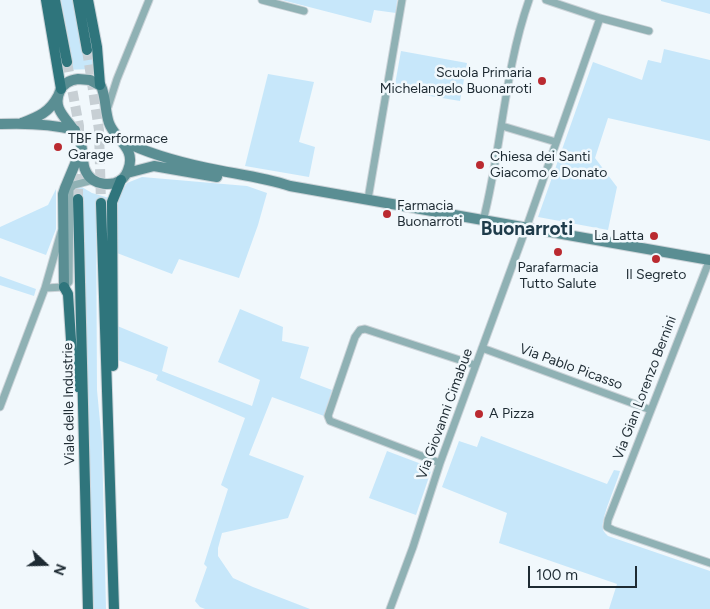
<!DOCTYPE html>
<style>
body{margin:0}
#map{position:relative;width:710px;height:609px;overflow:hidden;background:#f1f8fc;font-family:Figtree,sans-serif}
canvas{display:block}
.north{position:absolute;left:20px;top:539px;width:50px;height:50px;-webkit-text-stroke:4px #f1f8fc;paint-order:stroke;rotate:111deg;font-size:14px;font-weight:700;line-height:20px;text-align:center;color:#1e2b33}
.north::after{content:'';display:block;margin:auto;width:18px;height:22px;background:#1e2b33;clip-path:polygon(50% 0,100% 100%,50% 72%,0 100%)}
.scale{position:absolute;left:528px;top:566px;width:109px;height:22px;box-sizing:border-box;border:2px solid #1e2b33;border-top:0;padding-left:6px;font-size:15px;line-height:18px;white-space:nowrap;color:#1e2b33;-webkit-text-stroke:4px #f1f8fc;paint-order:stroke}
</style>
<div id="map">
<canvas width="710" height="609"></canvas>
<div class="north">N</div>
<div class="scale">100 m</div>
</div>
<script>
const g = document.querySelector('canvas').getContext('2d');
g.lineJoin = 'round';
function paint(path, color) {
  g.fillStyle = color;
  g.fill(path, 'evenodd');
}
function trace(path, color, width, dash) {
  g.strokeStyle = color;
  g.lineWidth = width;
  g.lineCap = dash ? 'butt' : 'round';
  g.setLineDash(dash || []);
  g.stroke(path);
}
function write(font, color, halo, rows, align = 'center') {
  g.font = font + ' Figtree,sans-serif';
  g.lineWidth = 5;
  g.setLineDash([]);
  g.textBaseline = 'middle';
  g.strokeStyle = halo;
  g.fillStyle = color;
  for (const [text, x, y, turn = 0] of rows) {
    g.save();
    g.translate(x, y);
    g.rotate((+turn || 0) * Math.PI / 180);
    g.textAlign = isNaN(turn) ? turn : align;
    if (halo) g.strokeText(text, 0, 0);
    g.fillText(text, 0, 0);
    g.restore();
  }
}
const green = new Path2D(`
 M 61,0 L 73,0 L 83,54 L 96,52 L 95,69 L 62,70 L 61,66 L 73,64 Z
 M 282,0 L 397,0 L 396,13 L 374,10 L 371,23 Z
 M 661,0 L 710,0 L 710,14 L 661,1 Z
 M 664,49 L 710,60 L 710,141 L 608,118 L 595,158 L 617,187 L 608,230 L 538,217 L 593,62 L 642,80 L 648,60 L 661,63 Z
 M 401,51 L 467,63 L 460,101 L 394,90 Z
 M 268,74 L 314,82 L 299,142 L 315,147 L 309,177 L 245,166 Z
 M 142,177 L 247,186 L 267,193 L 258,225 L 239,278 L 179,259 L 172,274 L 117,253 L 117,199 L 127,183 Z
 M 80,186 L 92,193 L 109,198 L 109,200 L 96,201 L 97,390 L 102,443 L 106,609 L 93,609 L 83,197 L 70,196 L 75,189 Z
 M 56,189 L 56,229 L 46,255 L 0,238 L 0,227 L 48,205 Z
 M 0,276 L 36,289 L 34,296 L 0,285 Z
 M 240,309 L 283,327 L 282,341 L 309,347 L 300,378 L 332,390 L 324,416 L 272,397 L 249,455 L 304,476 L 288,518 L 222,533 L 218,548 L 218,556 L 233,578 L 253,587 L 310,609 L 205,609 L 200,607 L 195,601 L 207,567 L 204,564 L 228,489 L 221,485 L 245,418 L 156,380 L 158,375 L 115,359 L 115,325 L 168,347 L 162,371 L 252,406 L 260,380 L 218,362 Z
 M 481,436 L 607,484 L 614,470 L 620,471 C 617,483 600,520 603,529 C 603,531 606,534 608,536 L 710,571 L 710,609 L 609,609 L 617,584 L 499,543 L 507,513 L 442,487 L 459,441 L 477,447 Z
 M 387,451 L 424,465 L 431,471 L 416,515 L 369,498 Z`);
const primaryTunnel = new Path2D(`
 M 87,50 L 99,130 L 101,203
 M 67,62 L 79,126 L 79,140
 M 78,199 L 78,157`);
const street = new Path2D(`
 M 262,0 L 304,11
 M 546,0 L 600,18 L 649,31
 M 108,107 L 117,79 L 149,0
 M 502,126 L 556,142
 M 368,199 L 402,0
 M 483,221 C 502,148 504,71 529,0
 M 710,259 L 608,520 L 607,527 L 613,530 L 710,563
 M 45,288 L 64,287 L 69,282 L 70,189 L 74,185 L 93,180
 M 482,348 L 651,410
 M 0,407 L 45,288 L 61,232
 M 440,463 L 330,421 L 328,416 L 355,337 L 360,330 L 365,329 L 475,365
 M 390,609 L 413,547 L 440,463 L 529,220 L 600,18`);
const secondary = new Path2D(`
 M 78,79 L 90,80 L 101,86 C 106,97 105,112 109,123 C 115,140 137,148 128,170 C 126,176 121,181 115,183 C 108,185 99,184 93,180 C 78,169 86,152 79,138 C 72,122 50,111 60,91 C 63,84 70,80 78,79 Z
 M 22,123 C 38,117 50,112 58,96
 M 0,124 C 24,123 52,124 75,130
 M 123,141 C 149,154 179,162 207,168 C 235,174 263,177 290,186 L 710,260
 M 127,173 L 154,166 L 217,177
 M 64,287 L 63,194 L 65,188 L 80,152`);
const primary = new Path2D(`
 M 46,0 L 61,89
 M 55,0 L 67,62
 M 78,0 L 87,50
 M 88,0 L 97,47 L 100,85
 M 78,199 L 88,609
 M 101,203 L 114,609
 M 64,287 L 68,294 L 72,355 L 78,387
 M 113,366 L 112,202 L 121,180`);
const markers = [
 [542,81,5,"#ba2a30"],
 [58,147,5,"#ba2a30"],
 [480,165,5,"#ba2a30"],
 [387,214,5,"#ba2a30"],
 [654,236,5,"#ba2a30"],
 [558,252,5,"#ba2a30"],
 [656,259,5,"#ba2a30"],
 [479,414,5,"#ba2a30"]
];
const poiNames = [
 ["Scuola Primaria",532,73,"right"],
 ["Michelangelo Buonarroti",532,89,"right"],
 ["TBF Performace",68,139],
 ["Garage",68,155],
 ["Chiesa dei Santi",490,157],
 ["Giacomo e Donato",490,173],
 ["Farmacia",397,206],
 ["Buonarroti",397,222],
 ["La Latta",644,236,"right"],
 ["Parafarmacia",558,268,"center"],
 ["Tutto Salute",558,284,"center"],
 ["Il Segreto",656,275,"center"],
 ["A Pizza",489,414]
];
const streetNames = [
 ["Via Pablo Picasso",571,367,20],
 ["Via Gian Lorenzo Bernini",645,388,-69],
 ["Viale delle Industrie",69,404,-91],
 ["Via Giovanni Cimabue",445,414,-70]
];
const districtNames = [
 ["Buonarroti",527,229]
];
paint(green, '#c7e7fa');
trace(primaryTunnel, '#c7cfd4', 10, [10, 5]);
trace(street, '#cbd3d8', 9);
trace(secondary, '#cbd3d8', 12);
trace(primary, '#cbd3d8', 12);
trace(street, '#8fb1b4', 7);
trace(secondary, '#5a8e93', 10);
trace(primary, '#2f757c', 10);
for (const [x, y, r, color] of markers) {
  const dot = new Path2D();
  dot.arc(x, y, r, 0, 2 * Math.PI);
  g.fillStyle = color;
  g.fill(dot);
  trace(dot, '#f1f8fc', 2);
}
write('14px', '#1e2b33', '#f1f8fc', poiNames, 'left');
write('14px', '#1e2b33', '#f1f8fc', streetNames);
write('bold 19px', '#1e3b4a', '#f1f8fc', districtNames);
</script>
